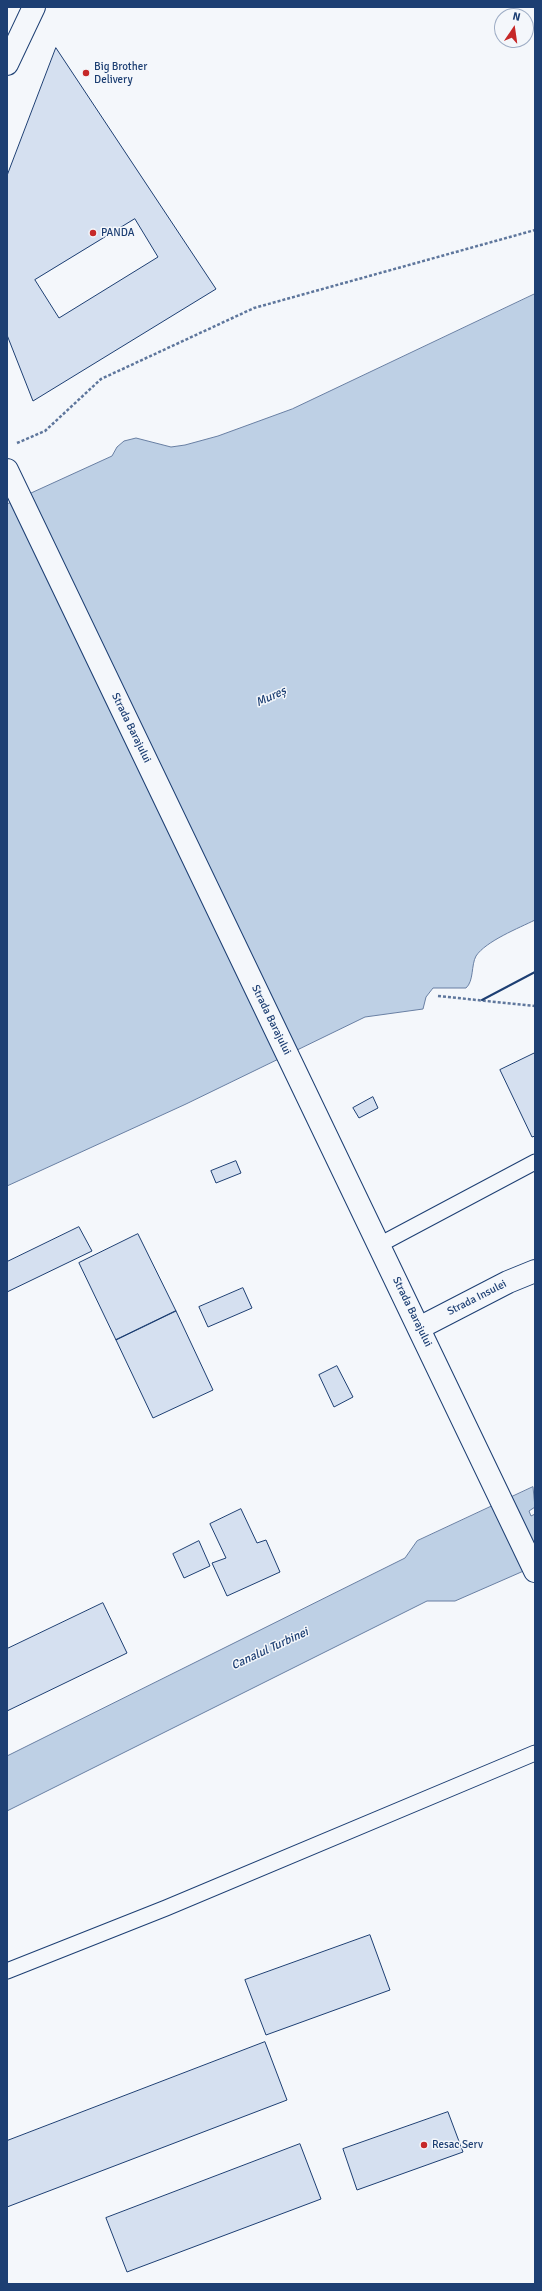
<!DOCTYPE html>
<meta charset="utf-8">
<style>
body{margin:0}
#map{position:relative;width:542px;height:2291px;overflow:hidden;background:#f4f7fb;font-family:Signika,sans-serif}
canvas{display:block}
.frame{position:absolute;inset:0;border:8px solid #1d3f73;pointer-events:none}
.north{position:absolute;left:494px;top:8px;width:40px;height:40px;box-sizing:border-box;background:#f4f7fb;border:1px solid #9eadc5;border-radius:50%;rotate:13deg;font-size:11px;font-weight:700;line-height:16px;text-align:center;color:#1d3f73}
.north::after{content:'';display:block;margin:auto;width:14px;height:18px;background:#c62828;clip-path:polygon(50% 0,100% 100%,50% 72%,0 100%)}
</style>
<div id="map">
<canvas width="542" height="2291"></canvas>
<div class="frame"></div>
<div class="north">N</div>
</div>
<script>
const g = document.querySelector('canvas').getContext('2d');
g.lineJoin = 'round';
function paint(path, color) {
  g.fillStyle = color;
  g.fill(path, 'evenodd');
}
function trace(path, color, width, dash) {
  g.strokeStyle = color;
  g.lineWidth = width;
  g.lineCap = dash ? 'butt' : 'round';
  g.setLineDash(dash || []);
  g.stroke(path);
}
function write(font, color, halo, rows, align = 'center') {
  g.font = font + ' Signika,sans-serif';
  g.lineWidth = 3;
  g.setLineDash([]);
  g.textBaseline = 'middle';
  g.strokeStyle = halo;
  g.fillStyle = color;
  for (const [text, x, y, turn = 0] of rows) {
    g.save();
    g.translate(x, y);
    g.rotate((+turn || 0) * Math.PI / 180);
    g.textAlign = isNaN(turn) ? turn : align;
    if (halo) g.strokeText(text, 0, 0);
    g.fillText(text, 0, 0);
    g.restore();
  }
}
const water = new Path2D(`
 M 535,294 L 535,920 C 519,928 486,941 476,956 C 471,965 474,981 466,988 L 433,988 L 426,997 L 423,1009 L 365,1017 L 186,1104 L 7,1186 L 7,504 L 112,456 L 117,447 L 124,441 L 136,438 L 171,447 L 185,445 L 218,436 L 292,409 Z
 M 533,1487 L 535,1507 L 529,1511 L 531,1516 L 535,1514 L 535,1566 L 455,1601 L 427,1601 L 7,1811 L 7,1756 L 405,1558 L 417,1541 Z`);
const building = new Path2D(`
 M 56,48 L 216,289 L 33,401 L 7,335 L 7,176 Z
 M 135,219 L 158,257 L 59,318 L 35,280 Z
 M 535,1053 L 535,1136 L 532,1137 L 500,1070 Z
 M 373,1097 L 378,1108 L 359,1118 L 353,1108 Z
 M 236,1161 L 241,1173 L 216,1183 L 211,1171 Z
 M 79,1227 L 92,1251 L 7,1292 L 7,1262 Z
 M 138,1234 L 176,1311 L 116,1340 L 79,1263 Z
 M 243,1288 L 252,1308 L 208,1327 L 199,1307 Z
 M 176,1311 L 213,1390 L 153,1418 L 116,1340 Z
 M 337,1366 L 353,1397 L 334,1407 L 319,1375 Z
 M 241,1509 L 257,1543 L 266,1540 L 280,1572 L 227,1596 L 212,1563 L 226,1558 L 210,1524 Z
 M 199,1541 L 210,1566 L 184,1578 L 173,1554 Z
 M 103,1603 L 127,1653 L 7,1711 L 7,1649 Z
 M 370,1935 L 390,1990 L 266,2035 L 245,1980 Z
 M 265,2042 L 287,2100 L 7,2207 L 7,2141 Z
 M 448,2112 L 463,2152 L 357,2190 L 343,2149 Z
 M 300,2144 L 321,2199 L 127,2272 L 106,2218 Z`);
const path = new Path2D(`
 M 17,443 L 45,431 L 101,379 L 254,308 L 535,230
 M 438,996 L 535,1006`);
const service = new Path2D(`
 M 379,1245 L 535,1162
 M 7,1971 L 166,1908 L 535,1753`);
const tertiary = new Path2D(`
 M 419,1328 L 508,1282 L 535,1271`);
const secondary = new Path2D(`
 M 7,64 L 34,7
 M 7,470 L 535,1571`);
const wall = new Path2D(`
 M 482,1000 L 535,972`);
const markers = [
 [86,73,4,"#c62828"],
 [93,233,4,"#c62828"],
 [424,2145,4,"#c62828"]
];
const poiNames = [
 ["Big Brother",94,67],
 ["Delivery",94,80],
 ["PANDA",101,233],
 ["Resac Serv",432,2145]
];
const streetNames = [
 ["Strada Barajului",131,728,64],
 ["Strada Barajului",271,1020,64],
 ["Strada Insulei",477,1298,-27],
 ["Strada Barajului",412,1312,64]
];
const waterNames = [
 ["Mureș",271,697,-25],
 ["Canalul Turbinei",270,1649,-25]
];
paint(water, '#bed0e5');
trace(water, '#687fa3', 1);
paint(building, '#d5e0f0');
trace(building, '#1d3f73', 1);
trace(service, '#1d3f73', 17);
trace(tertiary, '#1d3f73', 24);
trace(secondary, '#1d3f73', 24);
trace(path, '#5e769c', 2.5, [3, 2]);
trace(service, '#f4f7fb', 15);
trace(tertiary, '#f4f7fb', 22);
trace(secondary, '#f4f7fb', 22);
trace(wall, '#1d3f73', 2);
for (const [x, y, r, color] of markers) {
  const dot = new Path2D();
  dot.arc(x, y, r, 0, 2 * Math.PI);
  g.fillStyle = color;
  g.fill(dot);
  trace(dot, '#f4f7fb', 1.5);
}
write('11px', '#1d3f73', '#f4f7fb', poiNames, 'left');
write('11px', '#1d3f73', '#f4f7fb', streetNames);
write('italic 12px', '#1d3f73', '#f4f7fb', waterNames);
</script>
